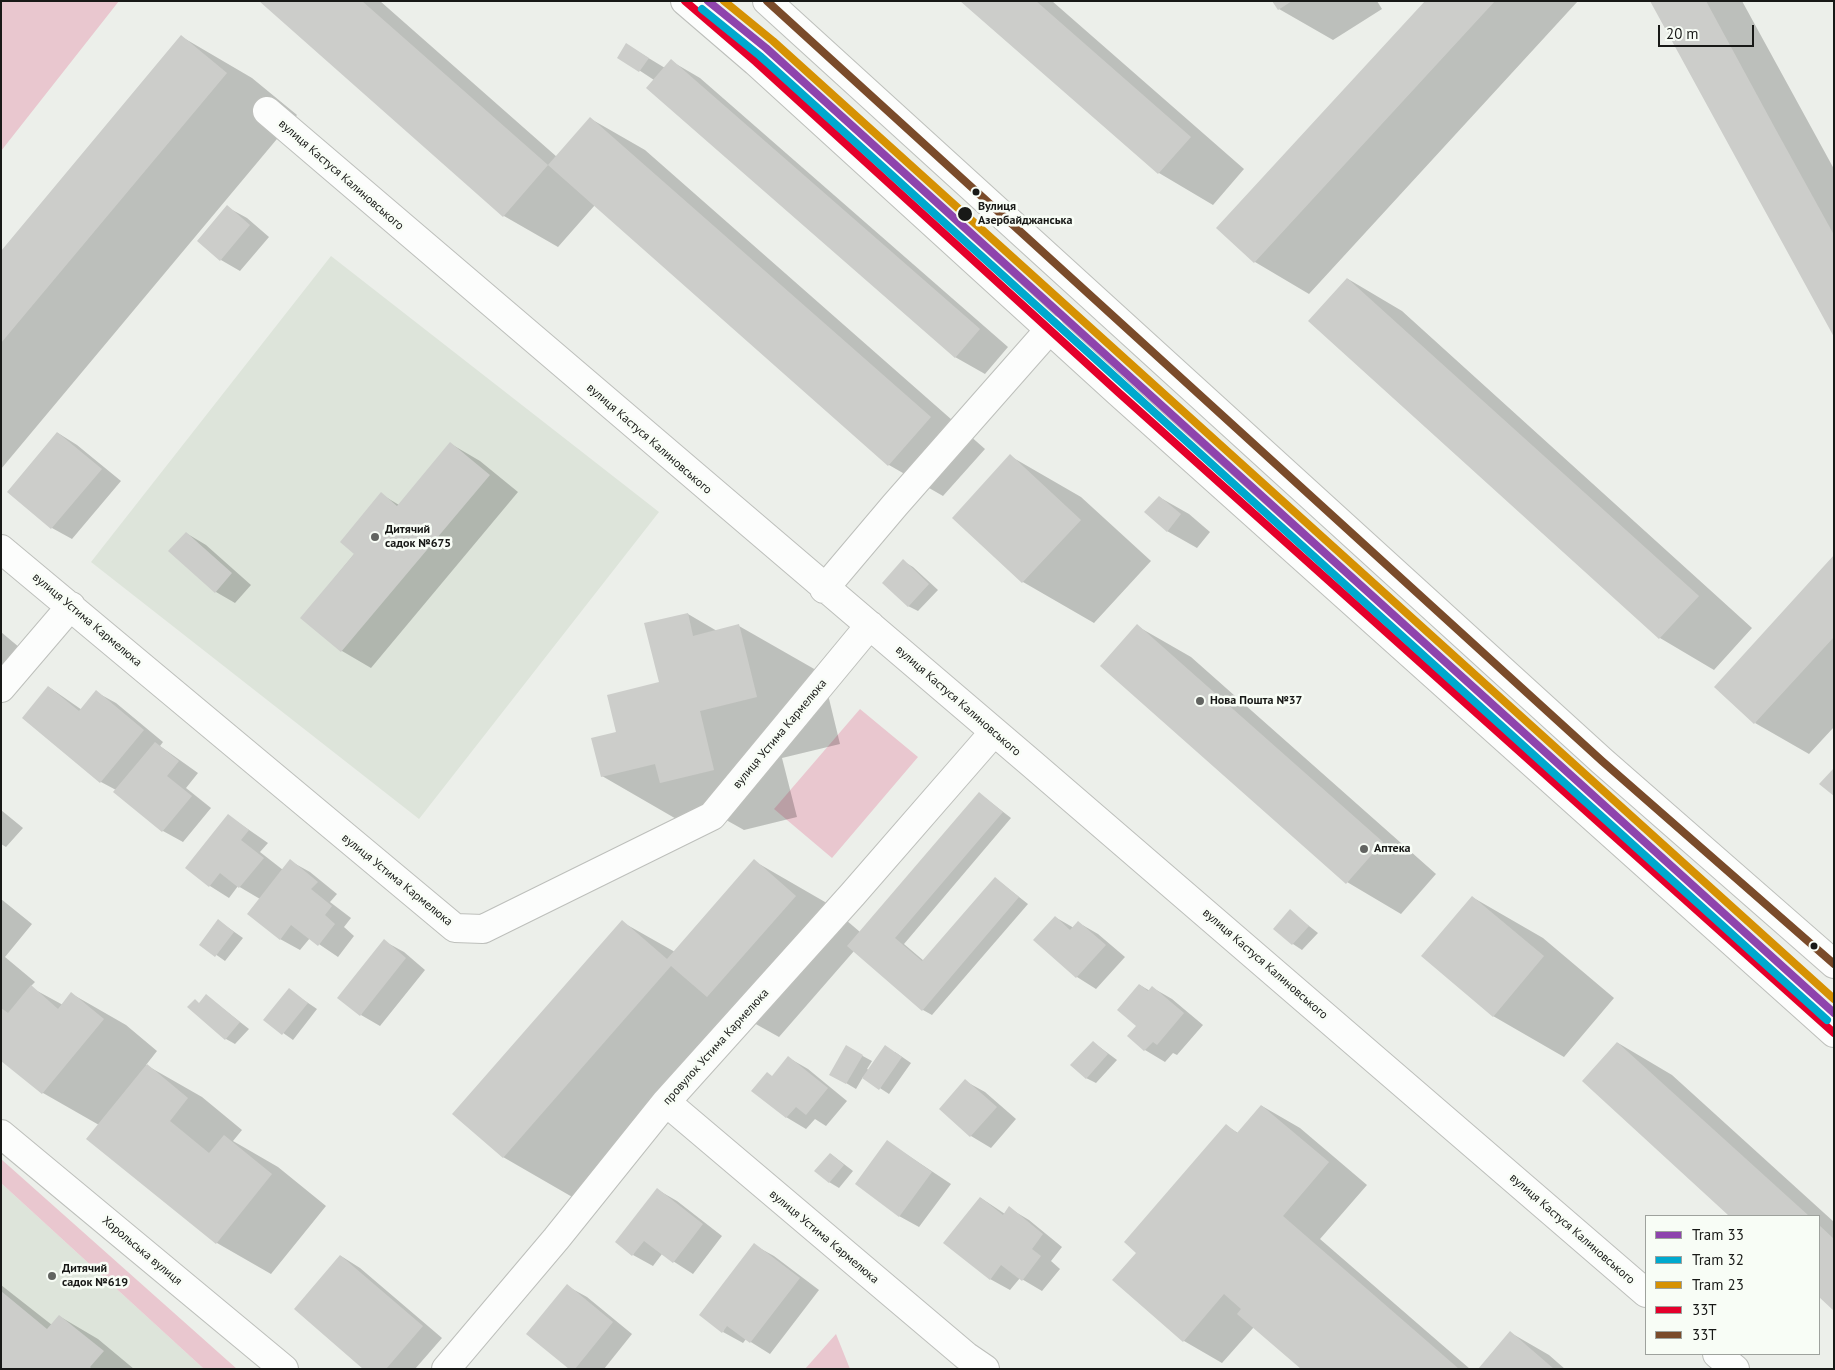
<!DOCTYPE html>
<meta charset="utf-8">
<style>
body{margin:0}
#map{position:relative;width:1835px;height:1370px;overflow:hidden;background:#ecefea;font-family:"PT Sans",sans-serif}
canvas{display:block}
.frame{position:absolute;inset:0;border:2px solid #181917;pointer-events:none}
.legend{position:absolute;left:1645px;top:1215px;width:175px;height:140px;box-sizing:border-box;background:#f8fdf6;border:1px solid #9ea29d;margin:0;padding:6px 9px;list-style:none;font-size:15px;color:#181917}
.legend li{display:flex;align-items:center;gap:10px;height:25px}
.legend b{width:25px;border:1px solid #9ea29d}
.scale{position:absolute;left:1658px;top:25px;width:96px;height:22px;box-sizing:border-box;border:2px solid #181917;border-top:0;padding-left:6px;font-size:15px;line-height:18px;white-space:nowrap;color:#181917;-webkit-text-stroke:4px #f8fdf6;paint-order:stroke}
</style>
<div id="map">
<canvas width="1835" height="1370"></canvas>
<div class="frame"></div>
<ul class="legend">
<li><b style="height:6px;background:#8e44ad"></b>Tram 33</li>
<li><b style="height:6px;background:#00a9ce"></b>Tram 32</li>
<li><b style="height:6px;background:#d69103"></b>Tram 23</li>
<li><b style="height:6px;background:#e4002b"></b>33T</li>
<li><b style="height:6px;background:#7a4b2a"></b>33Т</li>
</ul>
<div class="scale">20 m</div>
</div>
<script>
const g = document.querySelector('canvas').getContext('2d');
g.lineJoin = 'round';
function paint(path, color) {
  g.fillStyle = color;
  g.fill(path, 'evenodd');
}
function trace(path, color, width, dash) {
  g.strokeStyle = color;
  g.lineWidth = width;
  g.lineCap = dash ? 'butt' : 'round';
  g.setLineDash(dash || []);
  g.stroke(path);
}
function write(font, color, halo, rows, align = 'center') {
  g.font = font + ' "PT Sans",sans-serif';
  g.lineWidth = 5;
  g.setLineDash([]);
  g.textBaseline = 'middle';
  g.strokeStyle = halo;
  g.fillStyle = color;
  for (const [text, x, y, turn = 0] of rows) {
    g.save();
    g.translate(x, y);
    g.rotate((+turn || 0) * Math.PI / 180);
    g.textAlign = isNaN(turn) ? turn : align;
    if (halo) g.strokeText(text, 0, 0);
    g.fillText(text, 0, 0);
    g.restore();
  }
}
const built = new Path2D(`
 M 331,256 L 659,512 L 419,819 L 91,562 Z
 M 1,1183 L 204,1369 L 1,1369 Z`);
const green = new Path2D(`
 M 1,1 L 119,1 L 1,151 Z
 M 860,709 L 918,757 L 832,858 L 774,809 Z
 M 1,1159 L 237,1369 L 204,1369 L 1,1183 Z
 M 836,1334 L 850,1369 L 805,1369 Z`);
const shadow = new Path2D(`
 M 260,1 L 380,1 L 557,157 L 591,119 L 645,150 L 985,449 L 943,496 L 889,465 L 595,205 L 558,247 L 504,216 Z
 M 962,1 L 1052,1 L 1244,169 L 1213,205 L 1159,173 Z
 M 1274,1 L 1377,1 L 1382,9 L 1333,40 L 1279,9 Z
 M 1427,1 L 1578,1 L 1309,294 L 1255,262 L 1218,228 Z
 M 1651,1 L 1742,1 L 1834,169 L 1834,335 Z
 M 182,37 L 252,78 L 297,115 L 1,469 L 1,253 Z
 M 627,45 L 665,68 L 671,61 L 700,78 L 1008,347 L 985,374 L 955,357 L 654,80 L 619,57 Z
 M 227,207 L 247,218 L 269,237 L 240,271 L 221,260 Z
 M 1348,279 L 1402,311 L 1752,628 L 1714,670 L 1660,638 L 1310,321 Z
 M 58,433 L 77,445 L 121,481 L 72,539 L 52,528 Z
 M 451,444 L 480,461 L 518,492 L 371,668 L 342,651 L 302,618 L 355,553 L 381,494 L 399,505 Z
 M 1010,456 L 1081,497 L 1151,561 L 1094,623 L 1023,582 L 953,518 Z
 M 1159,497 L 1189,514 L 1210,532 L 1197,548 L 1167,531 Z
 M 186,533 L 206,545 L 251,585 L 235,603 L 216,592 Z
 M 1834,557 L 1834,727 L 1809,754 L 1755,723 Z
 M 903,561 L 913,567 L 938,590 L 918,611 L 908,606 Z
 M 688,614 L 717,631 L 739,626 L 823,674 L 840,744 L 782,758 L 797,817 L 744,830 L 719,816 L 685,824 L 602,776 L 660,683 Z
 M 1137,626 L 1191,657 L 1436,874 L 1401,914 L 1347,882 Z
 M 1,632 L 26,653 L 1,681 Z
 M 49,687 L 82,710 L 96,692 L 116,703 L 163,742 L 160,746 L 198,773 L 186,788 L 211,808 L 183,842 L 163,831 L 116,790 L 101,782 Z
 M 979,793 L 1011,818 L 904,944 L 924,961 L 995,878 L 1028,904 L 932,1015 L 923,1010 L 854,951 L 779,1037 L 736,1013 L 574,1198 L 503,1157 L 622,922 L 675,952 L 754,861 L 825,902 L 860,932 Z
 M 1,810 L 23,828 L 6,847 L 1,844 Z
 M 229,816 L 268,843 L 260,852 L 283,870 L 290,861 L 310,872 L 337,894 L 330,902 L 351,918 L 344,927 L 354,936 L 338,957 L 310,938 L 300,950 L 280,939 L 260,899 L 238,886 L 229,898 L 210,886 L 187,868 Z
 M 1472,897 L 1543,938 L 1614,998 L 1564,1057 L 1493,1016 Z
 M 1,899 L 32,924 L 5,957 L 35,982 L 30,987 L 63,1005 L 72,994 L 126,1025 L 157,1051 L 146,1065 L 202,1097 L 242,1130 L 233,1141 L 278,1167 L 326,1206 L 271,1274 L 217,1243 L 99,1125 L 43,1093 L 1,1059 Z
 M 1290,911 L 1318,933 L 1302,950 L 1293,944 Z
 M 1055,917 L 1074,928 L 1079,923 L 1098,934 L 1125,957 L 1096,989 L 1077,977 L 1035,940 Z
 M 219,921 L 243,938 L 225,961 L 201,944 Z
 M 384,941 L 404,952 L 425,970 L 380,1026 L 361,1015 Z
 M 1140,985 L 1150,991 L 1153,988 L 1172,999 L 1203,1025 L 1177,1055 L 1173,1053 L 1165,1062 L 1145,1050 L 1129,1036 L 1138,1026 Z
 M 289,990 L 317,1009 L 293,1040 L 265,1020 Z
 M 207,996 L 249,1029 L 235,1044 L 226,1039 L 200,1004 Z
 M 1093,1042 L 1117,1060 L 1096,1083 L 1086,1078 Z
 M 1618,1043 L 1672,1075 L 1834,1222 L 1834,1309 L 1819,1295 L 1819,1216 L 1732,1216 L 1583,1081 Z
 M 846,1047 L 872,1061 L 867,1069 L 869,1070 L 895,1052 L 911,1063 L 889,1094 L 863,1077 L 856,1089 L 831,1074 Z
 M 789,1058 L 808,1069 L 847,1101 L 826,1126 L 815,1119 L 806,1129 L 786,1117 L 773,1077 Z
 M 965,1081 L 985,1092 L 1016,1119 L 991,1148 L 971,1136 L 940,1109 Z
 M 1262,1106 L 1300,1128 L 1367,1185 L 1320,1239 L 1470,1369 L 1302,1369 L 1254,1327 L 1222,1363 L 1184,1341 L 1137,1253 L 1227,1126 L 1238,1133 Z
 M 888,1142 L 951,1184 L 919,1227 L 899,1216 Z
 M 831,1154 L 853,1171 L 839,1188 L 829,1182 Z
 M 658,1190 L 677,1201 L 722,1236 L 693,1274 L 662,1254 L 653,1266 L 633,1255 Z
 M 981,1198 L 1005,1214 L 1009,1208 L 1029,1220 L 1062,1247 L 1051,1261 L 1060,1269 L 1042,1291 L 1020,1278 L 1010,1290 L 990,1279 Z
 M 754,1245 L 774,1256 L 819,1290 L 770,1354 L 746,1339 L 743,1343 L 723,1332 Z
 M 341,1256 L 360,1268 L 442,1338 L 415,1369 L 365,1369 Z
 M 1,1285 L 52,1325 L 59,1316 L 98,1339 L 134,1369 L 1,1369 Z
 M 567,1286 L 587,1297 L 632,1334 L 604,1369 L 571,1369 Z
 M 1511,1333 L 1549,1355 L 1565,1369 L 1480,1369 Z`);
const building = new Path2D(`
 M 259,1 L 362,1 L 548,165 L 503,217 Z
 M 960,1 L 1036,1 L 1191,137 L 1158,174 Z
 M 1272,1 L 1292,1 L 1278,10 Z
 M 1425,1 L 1495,1 L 1254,263 L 1216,228 Z
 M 1650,1 L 1706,1 L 1776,130 L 1834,235 L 1834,337 Z
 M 181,35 L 227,73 L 1,343 L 1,251 Z
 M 626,43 L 649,58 L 639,72 L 617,58 Z
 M 671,59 L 980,329 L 955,358 L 646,88 Z
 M 590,117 L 931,417 L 888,466 L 548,165 Z
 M 227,205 L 250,225 L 220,261 L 197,241 Z
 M 1347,278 L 1699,596 L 1659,639 L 1308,321 Z
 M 57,432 L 102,469 L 51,529 L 7,492 Z
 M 450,442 L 490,475 L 341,652 L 300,618 L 354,554 L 340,542 L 381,492 L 397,506 Z
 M 1010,454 L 1081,520 L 1022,583 L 952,518 Z
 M 1159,496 L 1181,514 L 1167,532 L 1144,512 Z
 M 186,532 L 232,573 L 215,593 L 168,551 Z
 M 1834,555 L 1834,637 L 1754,724 L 1714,687 Z
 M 903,559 L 929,584 L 908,607 L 882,583 Z
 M 688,613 L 693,636 L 739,624 L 757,697 L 700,711 L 714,770 L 660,783 L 655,764 L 601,777 L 591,738 L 616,732 L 607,695 L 659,682 L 644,623 Z
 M 1137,624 L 1383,842 L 1346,884 L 1100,666 Z
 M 48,686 L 79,711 L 96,690 L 144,730 L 100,783 L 22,718 Z
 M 155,742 L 179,761 L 167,776 L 192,796 L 162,832 L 113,792 Z
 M 1834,768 L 1834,796 L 1819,784 Z
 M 979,792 L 1003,812 L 895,938 L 922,961 L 995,877 L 1019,897 L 922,1011 L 847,946 Z
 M 228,814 L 249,830 L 241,840 L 264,858 L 239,888 L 220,873 L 209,887 L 185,868 Z
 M 290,859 L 318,882 L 311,889 L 332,906 L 325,915 L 335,924 L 318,946 L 291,925 L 280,940 L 247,914 Z
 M 754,859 L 796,896 L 707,997 L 671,966 L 503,1158 L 452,1114 L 622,920 L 667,959 Z
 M 1472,896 L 1544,956 L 1493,1017 L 1421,956 Z
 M 1290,909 L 1309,926 L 1292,945 L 1273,929 Z
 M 1055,916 L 1070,930 L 1078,921 L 1106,945 L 1076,978 L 1033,940 Z
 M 218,919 L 234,932 L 215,957 L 199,945 Z
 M 384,939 L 406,958 L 360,1016 L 337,998 Z
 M 1139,984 L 1148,991 L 1152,986 L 1184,1013 L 1157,1045 L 1153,1042 L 1144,1051 L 1127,1036 L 1136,1026 L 1117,1010 Z
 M 31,985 L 58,1009 L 71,992 L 104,1019 L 42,1094 L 1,1061 L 1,1008 L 8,1013 Z
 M 289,988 L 308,1003 L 282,1035 L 263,1020 Z
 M 206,994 L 240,1022 L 225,1040 L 187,1007 L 195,999 L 199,1003 Z
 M 1093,1041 L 1108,1054 L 1086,1079 L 1070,1065 Z
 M 1617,1042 L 1809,1216 L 1728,1215 L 1582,1081 Z
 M 846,1045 L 863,1055 L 846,1084 L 829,1075 Z
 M 885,1045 L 902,1057 L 879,1090 L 862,1078 Z
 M 788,1056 L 828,1088 L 806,1115 L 796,1107 L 786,1118 L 751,1091 L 767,1072 L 772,1076 Z
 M 147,1064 L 188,1098 L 170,1121 L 209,1153 L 224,1135 L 272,1174 L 216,1244 L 86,1139 Z
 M 965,1079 L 997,1107 L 970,1137 L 939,1109 Z
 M 1261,1105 L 1329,1162 L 1283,1216 L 1459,1369 L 1301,1369 L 1237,1314 L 1241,1309 L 1224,1294 L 1183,1342 L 1112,1280 L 1136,1253 L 1124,1242 L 1226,1124 L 1237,1133 Z
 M 887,1140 L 932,1172 L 899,1217 L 855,1184 Z
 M 830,1153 L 844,1165 L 829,1183 L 814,1171 Z
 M 657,1188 L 703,1224 L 673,1263 L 644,1241 L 632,1256 L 615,1242 Z
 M 980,1197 L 1003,1215 L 1009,1206 L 1043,1234 L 1032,1249 L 1041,1256 L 1022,1281 L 1001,1265 L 990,1280 L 943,1243 Z
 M 1819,1225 L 1834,1239 L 1834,1311 L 1819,1297 Z
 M 754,1243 L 800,1278 L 750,1343 L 727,1326 L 722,1333 L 699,1315 Z
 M 340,1255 L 423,1326 L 386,1369 L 363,1369 L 294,1309 Z
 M 567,1284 L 613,1322 L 575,1369 L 569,1369 L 526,1334 Z
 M 1,1291 L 47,1329 L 59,1315 L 104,1351 L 90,1367 L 92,1369 L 1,1369 Z
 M 1510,1331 L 1554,1369 L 1478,1369 Z`);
const street = new Path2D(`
 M 267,111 L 1031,763 L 1646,1293
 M 1,549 L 455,928 L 483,929 L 712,816 L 870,625
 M 824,589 L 895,505 L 1050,329
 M 1,688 L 71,606
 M 666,1102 L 966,1356 L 985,1369
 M 1,1134 L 284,1369
 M 1717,1354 L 1735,1369
 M 446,1369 L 556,1239 L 666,1102 L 853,894 L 994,732`);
const secondary = new Path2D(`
 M 685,1 L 756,62 L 1118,392 L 1834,1033
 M 767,1 L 1602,761 L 1834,964`);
const bus1 = new Path2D(`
 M 685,1 L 756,62 L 1118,392 L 1834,1033`);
const bus2 = new Path2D(`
 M 767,1 L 1602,761 L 1834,964`);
const tram1 = new Path2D(`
 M 708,1 L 766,48 L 1834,1013`);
const tram2 = new Path2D(`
 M 702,9 L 760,56 L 1827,1020`);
const tram3 = new Path2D(`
 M 724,1 L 773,41 L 1834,999`);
const markers = [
 [976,192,4.5,"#181917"],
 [965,214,8,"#181917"],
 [375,537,5,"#626461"],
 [1200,701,5,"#626461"],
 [1364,849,5,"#626461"],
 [1814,946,4.5,"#181917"],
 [52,1276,5,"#626461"]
];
const streetNames = [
 ["вулиця Кастуся Калиновського",341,175,41],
 ["вулиця Кастуся Калиновського",649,439,41],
 ["вулиця Устима Кармелюка",87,620,40],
 ["вулиця Кастуся Калиновського",958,701,41],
 ["вулиця Устима Кармелюка",780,734,-50],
 ["вулиця Устима Кармелюка",397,880,39],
 ["вулиця Кастуся Калиновського",1265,964,41],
 ["провулок Устима Кармелюка",716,1047,-48],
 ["вулиця Кастуся Калиновського",1572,1229,41],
 ["вулиця Устима Кармелюка",824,1237,40],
 ["Хорольська вулиця",142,1251,40]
];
const stopNames = [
 ["Вулиця",978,207],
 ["Азербайджанська",978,221]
];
const poiNames = [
 ["Дитячий",385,530],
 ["садок №675",385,544],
 ["Нова Пошта №37",1210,701],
 ["Аптека",1374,849],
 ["Дитячий",62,1269],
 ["садок №619",62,1283]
];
paint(built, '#dde4da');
paint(green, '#e9c7cf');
paint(shadow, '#0003');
paint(building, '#cccdca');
trace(street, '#bdbfbb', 30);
trace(secondary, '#bdbfbb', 30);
trace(street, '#fcfdfc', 28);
trace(secondary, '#fcfdfc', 28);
trace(bus1, '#e4002b', 8);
trace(bus2, '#7a4b2a', 8);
trace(tram1, '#8e44ad', 8);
trace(tram2, '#00a9ce', 8);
trace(tram3, '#d69103', 8);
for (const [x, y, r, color] of markers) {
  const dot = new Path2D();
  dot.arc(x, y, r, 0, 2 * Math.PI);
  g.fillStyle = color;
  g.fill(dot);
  trace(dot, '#f8fdf6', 2);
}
write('12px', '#181917', '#f8fdf6', streetNames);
write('bold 12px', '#181917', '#f8fdf6', stopNames, 'left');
write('bold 12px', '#181917', '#f8fdf6', poiNames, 'left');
</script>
